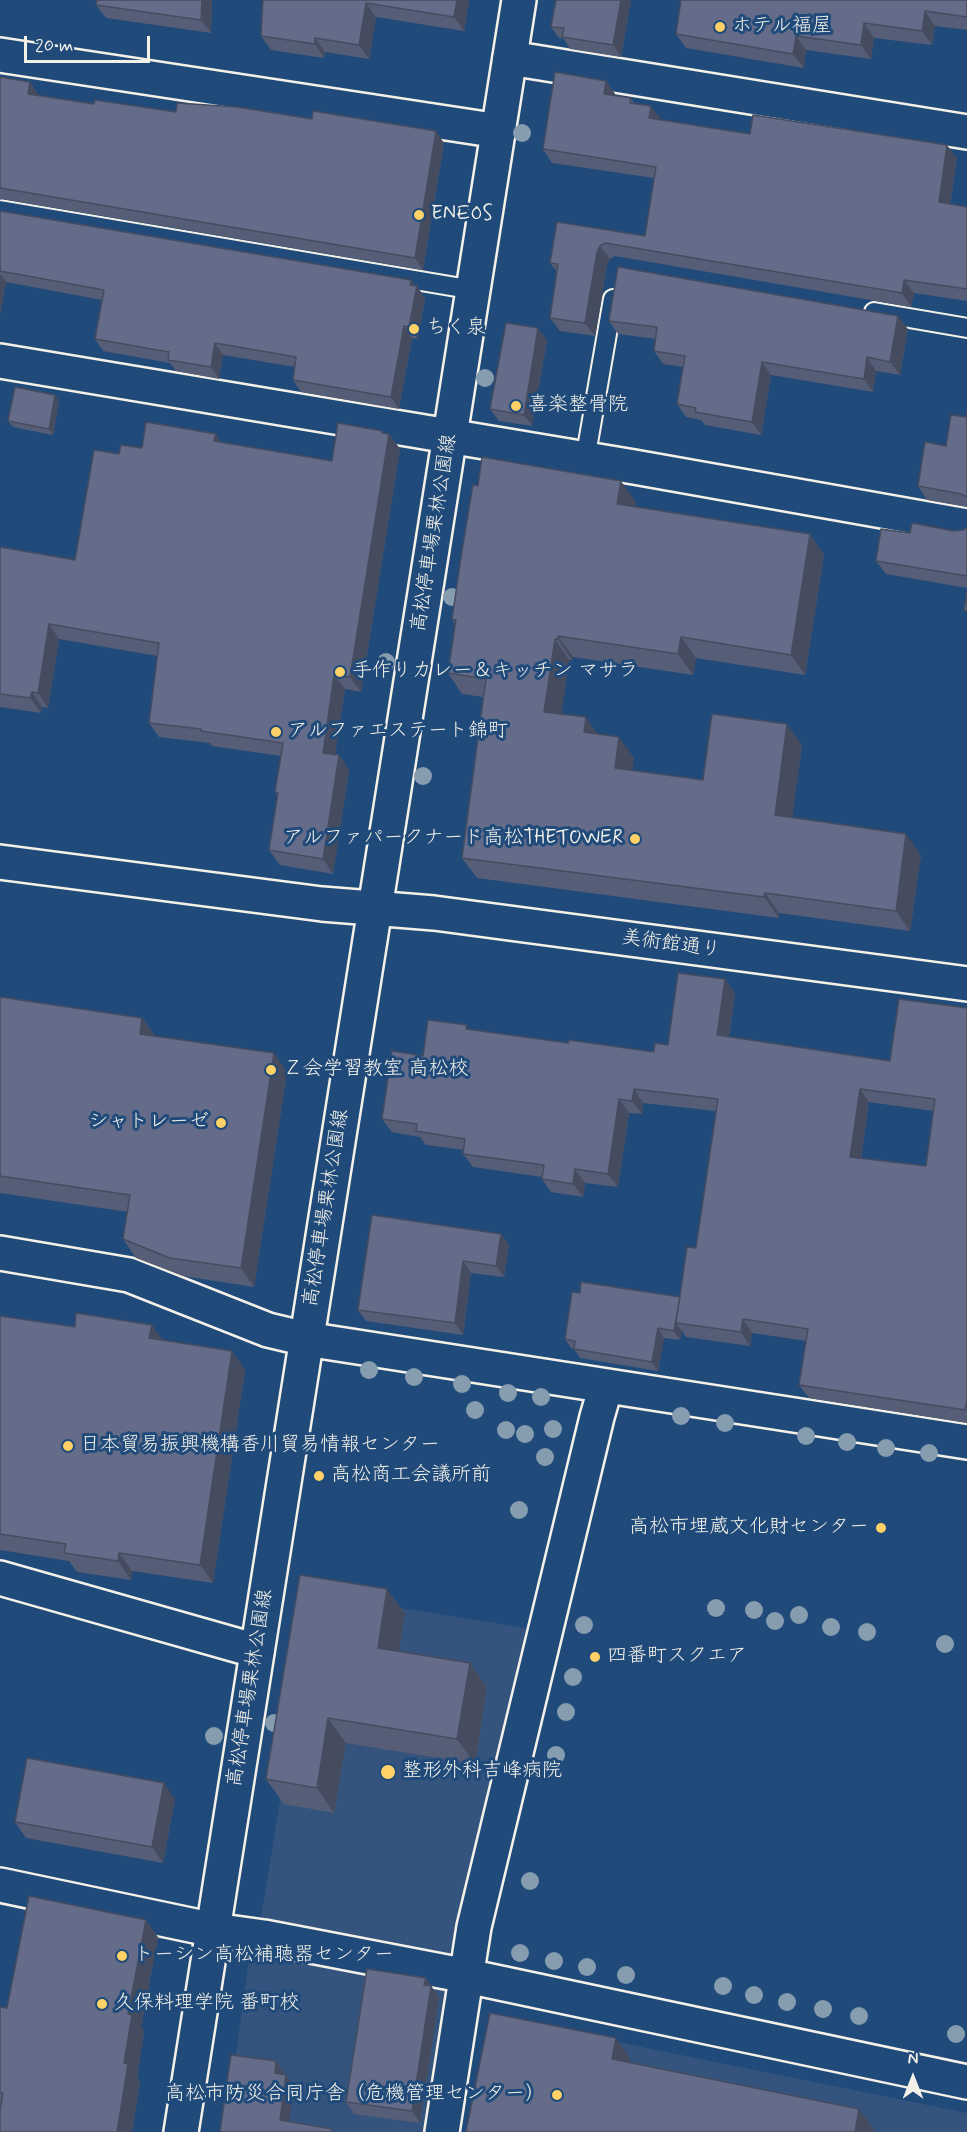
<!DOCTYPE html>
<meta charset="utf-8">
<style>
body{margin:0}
#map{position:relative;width:967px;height:2132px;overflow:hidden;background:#1f4a7a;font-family:Mynerve,sans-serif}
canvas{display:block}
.north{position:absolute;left:883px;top:2048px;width:60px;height:60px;-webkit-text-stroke:4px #1f4a7a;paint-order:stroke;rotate:0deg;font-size:16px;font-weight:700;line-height:24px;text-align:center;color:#f4f1e8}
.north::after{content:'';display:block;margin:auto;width:21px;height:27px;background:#f4f1e8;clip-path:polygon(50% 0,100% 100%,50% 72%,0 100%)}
.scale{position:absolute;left:24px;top:36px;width:126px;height:27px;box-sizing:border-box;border:3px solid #f4f1e8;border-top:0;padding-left:8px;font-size:18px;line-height:21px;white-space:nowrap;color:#f4f1e8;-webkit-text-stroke:4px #1f4a7a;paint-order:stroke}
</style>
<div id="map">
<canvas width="967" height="2132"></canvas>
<div class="north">N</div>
<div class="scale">20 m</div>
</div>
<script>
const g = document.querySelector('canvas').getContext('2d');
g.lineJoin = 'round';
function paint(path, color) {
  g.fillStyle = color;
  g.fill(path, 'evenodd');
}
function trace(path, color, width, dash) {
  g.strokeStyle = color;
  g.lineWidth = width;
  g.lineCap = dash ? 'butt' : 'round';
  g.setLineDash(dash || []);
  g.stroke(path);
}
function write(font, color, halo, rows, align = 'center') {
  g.font = font + ' Mynerve,"Klee One",sans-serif';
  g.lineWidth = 6;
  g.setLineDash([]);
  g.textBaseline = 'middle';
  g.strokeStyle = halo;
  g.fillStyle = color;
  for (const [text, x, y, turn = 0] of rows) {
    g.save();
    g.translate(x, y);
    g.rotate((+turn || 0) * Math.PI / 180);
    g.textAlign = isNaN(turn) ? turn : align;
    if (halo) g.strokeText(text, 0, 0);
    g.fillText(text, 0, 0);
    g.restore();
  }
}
const built = new Path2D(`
 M 314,1594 L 526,1628 L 450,1953 L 261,1917 Z
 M 250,1953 L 448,1986 L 424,2132 L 225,2132 Z
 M 499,2018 L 967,2113 L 967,2132 L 473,2132 Z`);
const lane = new Path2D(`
 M 0,210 L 474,290
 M 874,312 L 967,328
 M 585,460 L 613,299`);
const street = new Path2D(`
 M 0,55 L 499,131
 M 510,58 L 967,132
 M 0,361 L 634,467 L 967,526
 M 0,1253 L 129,1275 L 268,1330 L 306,1339 L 967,1442
 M 0,1578 L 257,1651
 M 0,1885 L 214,1930 L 264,1937 L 467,1976 L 967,2082
 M 442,2132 L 474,1927 L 597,1417 L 606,1386`);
const secondary = new Path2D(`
 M 0,862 L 322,904 L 434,913 L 967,984
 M 181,2132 L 519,0`);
const trees = [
 [522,133],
 [485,378],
 [452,597],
 [386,662],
 [423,776],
 [369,1370],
 [414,1377],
 [462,1384],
 [508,1393],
 [541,1397],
 [475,1410],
 [681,1416],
 [725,1423],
 [553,1429],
 [506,1430],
 [525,1434],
 [806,1436],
 [847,1442],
 [886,1448],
 [929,1453],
 [545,1457],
 [519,1510],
 [716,1608],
 [754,1610],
 [799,1615],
 [775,1621],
 [584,1625],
 [831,1627],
 [867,1632],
 [945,1644],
 [573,1677],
 [566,1712],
 [274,1723],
 [214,1736],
 [556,1755],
 [530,1881],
 [520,1953],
 [554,1961],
 [587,1967],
 [626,1975],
 [723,1986],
 [754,1995],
 [787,2002],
 [823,2009],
 [859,2016],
 [956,2034]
];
const wall = new Path2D(`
 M 212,0 L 211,33 L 106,18 L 96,5 Z
 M 263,0 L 469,0 L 464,31 L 376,17 L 369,59 L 325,52 L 324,58 L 271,50 L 261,36 Z
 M 556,0 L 631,0 L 621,57 L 570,49 L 564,39 L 559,38 L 551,27 Z
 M 967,0 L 967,30 L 935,26 L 932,45 L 874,38 L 871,59 L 806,50 L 804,68 L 686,48 L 676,34 Z
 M 0,77 L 30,82 L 38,95 L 94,104 L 176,112 L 444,143 L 423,270 L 2,199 L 0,200 Z
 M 606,81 L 615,94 L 615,96 L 631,98 L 635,104 L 661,120 L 750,134 L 957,158 L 950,204 L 967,207 L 967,301 L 914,293 L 911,307 L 615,256 L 610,259 L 607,265 L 595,336 L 560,331 L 550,318 L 557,272 L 550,263 L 557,222 L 645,236 L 654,178 L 552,163 L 543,149 Z
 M 0,211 L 411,280 L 415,286 L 417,286 L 425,298 L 418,339 L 412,338 L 399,409 L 301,392 L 293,380 L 295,367 L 223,355 L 219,379 L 176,371 L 170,363 L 103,351 L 95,339 L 102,300 L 6,282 L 0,315 Z
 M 609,321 L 908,329 L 900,375 L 876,371 L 873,392 L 771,375 L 761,435 L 705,425 L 701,420 L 686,417 L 677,404 L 683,367 L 663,364 L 654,351 L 656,339 L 618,334 Z
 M 547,340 L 532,426 L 499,421 L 490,409 Z
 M 59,401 L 53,435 L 13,427 L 8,421 Z
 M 967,411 L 967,507 L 927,500 L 918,486 L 966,417 Z
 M 382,431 L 384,434 L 389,434 L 400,449 L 361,692 L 345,689 L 335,755 L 339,755 L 349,770 L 333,874 L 280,865 L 269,850 L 278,797 L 275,792 L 281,756 L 212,746 L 210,743 L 159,737 L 149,723 L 157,656 L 59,639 L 48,708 L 42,707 L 41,713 L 0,707 L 0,547 L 75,560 L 119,454 L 142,448 L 221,442 L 332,461 Z
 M 478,486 L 636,502 L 635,506 L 824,555 L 805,675 L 696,658 L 693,675 L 573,657 L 572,660 L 569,660 L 561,714 L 597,734 L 634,758 L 632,770 L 703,780 L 802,745 L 792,817 L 921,855 L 910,931 L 779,913 L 779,918 L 477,878 L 462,858 L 483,697 L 462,694 L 448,673 L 455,624 L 452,619 Z
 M 967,528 L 967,588 L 886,574 L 876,561 L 910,533 L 963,530 Z
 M 735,993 L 729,1037 L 890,1061 L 967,1008 L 967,1423 L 809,1398 L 799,1385 L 806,1341 L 752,1333 L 750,1346 L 686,1337 L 682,1331 L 680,1340 L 664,1338 L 658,1371 L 580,1358 L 574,1349 L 571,1348 L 565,1339 L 680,1297 L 696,1248 L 716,1111 L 643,1103 L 642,1114 L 629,1113 L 618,1187 L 585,1183 L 583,1197 L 551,1192 L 542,1179 L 542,1177 L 473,1167 L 463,1154 L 464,1150 L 426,1145 L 420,1137 L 392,1132 L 382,1119 L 423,1056 L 469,1029 L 568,1043 L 654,1052 L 668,1045 ZM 869,1102 L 933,1111 L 926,1166 L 861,1159 Z
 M 0,997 L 142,1018 L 155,1036 L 287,1072 L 254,1287 L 183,1276 L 136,1258 L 123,1239 L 128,1212 L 0,1193 Z
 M 372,1215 L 509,1245 L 504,1277 L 471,1273 L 463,1335 L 366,1321 L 358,1310 Z
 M 0,1316 L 163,1341 L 245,1370 L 213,1583 L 132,1571 L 131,1580 L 77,1572 L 69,1561 L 0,1550 Z
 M 405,1614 L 399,1651 L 470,1663 L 487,1688 L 475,1764 L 346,1743 L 334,1813 L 284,1804 L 266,1779 Z
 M 175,1799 L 163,1863 L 26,1838 L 15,1822 Z
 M 158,1937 L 141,2027 L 144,2032 L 137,2077 L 140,2081 L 132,2132 L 0,2132 L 0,2007 L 7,2008 Z
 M 426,1978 L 439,1998 L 420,2123 L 354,2114 L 346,2102 Z`);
const shadedWall = new Path2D(`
 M 202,0 L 212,0 L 211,33 L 201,20 Z
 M 457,0 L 469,0 L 464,31 L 454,17 Z
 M 621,0 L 631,0 L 621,57 L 613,45 Z
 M 366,3 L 376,17 L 369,59 L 359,45 Z
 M 925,11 L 935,26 L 932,45 L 922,31 Z
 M 864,23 L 874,38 L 871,59 L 861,45 Z
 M 796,36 L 806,50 L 804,68 L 793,54 Z
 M 315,38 L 325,52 L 324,58 L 315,44 Z
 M 606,81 L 615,94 L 613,108 L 604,94 Z
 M 30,82 L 38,94 L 36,105 L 28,94 Z
 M 651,106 L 661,119 L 659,132 L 649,118 Z
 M 436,131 L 444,143 L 423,270 L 415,258 Z
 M 947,145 L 957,158 L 948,216 L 939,202 Z
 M 600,246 L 610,259 L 607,265 L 595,336 L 585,323 L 597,252 Z
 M 0,274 L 6,282 L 0,315 Z
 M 411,280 L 416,288 L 417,286 L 425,298 L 418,339 L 409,327 Z
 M 904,280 L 914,293 L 911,307 L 902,293 Z
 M 898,316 L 908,329 L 900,375 L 890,362 Z
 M 404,326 L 412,338 L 399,409 L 391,397 Z
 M 538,328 L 547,340 L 532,426 L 524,415 Z
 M 215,343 L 223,355 L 219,379 L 211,367 Z
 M 867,357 L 876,371 L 873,392 L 864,379 Z
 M 762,362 L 771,375 L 761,435 L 752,422 Z
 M 55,395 L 59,401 L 53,435 L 49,429 Z
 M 382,431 L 388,439 L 389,434 L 400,449 L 361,692 L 350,677 Z
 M 216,434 L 226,449 L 214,441 Z
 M 621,481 L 636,502 L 632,524 L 617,504 Z
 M 810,534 L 824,555 L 805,675 L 791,655 Z
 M 49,624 L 59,639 L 48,708 L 38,693 Z
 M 558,636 L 573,657 L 572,660 L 558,639 Z
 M 681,637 L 696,658 L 693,675 L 678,654 Z
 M 555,639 L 569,660 L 559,733 L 544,712 Z
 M 334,675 L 345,689 L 333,768 L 323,753 Z
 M 32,692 L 42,707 L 41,713 L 30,698 Z
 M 586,717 L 600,738 L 584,732 Z
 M 787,724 L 802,745 L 790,835 L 775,815 Z
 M 619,737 L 634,758 L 630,788 L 615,768 Z
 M 339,755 L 349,770 L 333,874 L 323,859 Z
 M 906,834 L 921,855 L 910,931 L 896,911 Z
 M 765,893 L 779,913 L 779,918 L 764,897 Z
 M 725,979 L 735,993 L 727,1048 L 717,1035 Z
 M 142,1018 L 155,1036 L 140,1034 Z
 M 274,1053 L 287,1072 L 254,1287 L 241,1268 Z
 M 634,1089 L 643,1103 L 642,1114 L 632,1101 Z
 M 860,1089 L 869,1102 L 859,1171 L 850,1157 Z
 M 619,1099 L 629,1113 L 618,1187 L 608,1174 Z
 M 575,1169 L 585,1183 L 583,1197 L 573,1184 Z
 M 501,1234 L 509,1245 L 504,1277 L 496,1266 Z
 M 463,1261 L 471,1273 L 463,1335 L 455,1323 Z
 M 680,1297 L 676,1323 L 682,1331 L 680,1340 L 674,1331 Z
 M 743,1319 L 752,1333 L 750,1346 L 741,1332 Z
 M 152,1325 L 165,1343 L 149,1338 Z
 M 658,1328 L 664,1338 L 658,1371 L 652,1362 Z
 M 232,1351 L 245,1370 L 213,1583 L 200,1565 Z
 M 119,1553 L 132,1571 L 131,1580 L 118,1561 Z
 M 387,1589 L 405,1614 L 395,1673 L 378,1648 Z
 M 470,1663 L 487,1688 L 475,1764 L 457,1739 Z
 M 328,1718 L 346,1743 L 334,1813 L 317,1788 Z
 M 164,1783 L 175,1799 L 163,1863 L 152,1847 Z
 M 146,1920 L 158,1937 L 141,2027 L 144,2032 L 137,2077 L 140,2081 L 132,2132 L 117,2132 L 128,2014 Z
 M 426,1978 L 439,1998 L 420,2123 L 412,2111 Z
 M 616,2038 L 630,2058 L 626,2079 L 612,2059 Z
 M 276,2061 L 284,2073 L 283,2085 L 275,2073 Z
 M 286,2075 L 294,2086 L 288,2131 L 280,2120 Z
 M 859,2109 L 874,2129 L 873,2132 L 855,2132 Z`);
const building = new Path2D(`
 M 97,0 L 202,0 L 201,20 L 96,5 Z
 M 263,0 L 457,0 L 454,17 L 366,3 L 359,45 L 315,38 L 315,44 L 261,36 Z
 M 556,0 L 621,0 L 613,45 L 562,37 L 564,28 L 551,27 Z
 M 681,0 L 967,0 L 967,17 L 925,11 L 922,31 L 864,23 L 861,45 L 796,36 L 793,54 L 676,34 Z
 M 555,72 L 606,81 L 604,94 L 631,98 L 630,103 L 651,106 L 649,118 L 750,134 L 753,115 L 947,145 L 939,202 L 967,207 L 967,289 L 904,280 L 902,293 L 605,243 L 600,246 L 597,252 L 585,323 L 550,318 L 558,264 L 550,263 L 557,222 L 645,236 L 656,167 L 543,149 Z
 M 0,77 L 30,82 L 28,94 L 94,104 L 95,100 L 176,112 L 177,103 L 237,107 L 312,119 L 313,111 L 436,131 L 415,258 L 0,188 Z
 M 0,211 L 411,280 L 410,285 L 417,286 L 409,327 L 404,326 L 391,397 L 293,380 L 296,357 L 215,343 L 211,367 L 168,360 L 169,352 L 95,339 L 104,290 L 0,271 Z
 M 618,267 L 898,316 L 890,362 L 867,357 L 864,379 L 762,362 L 752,422 L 695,412 L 696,408 L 677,404 L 685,356 L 654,351 L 657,327 L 609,321 Z
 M 506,323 L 538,328 L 524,415 L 490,409 Z
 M 15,387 L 55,395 L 49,429 L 8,421 Z
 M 967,411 L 967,497 L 961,494 L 918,486 L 925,442 L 946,446 L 951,415 L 966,417 Z
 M 146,422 L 216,434 L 214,441 L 332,461 L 338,423 L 382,431 L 382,433 L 389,434 L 350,677 L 334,675 L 323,753 L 339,755 L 323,859 L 269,850 L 278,793 L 275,792 L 283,743 L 201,731 L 201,729 L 149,723 L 159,643 L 49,624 L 38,693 L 32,692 L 30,698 L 0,694 L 0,547 L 75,560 L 94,450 L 119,454 L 121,445 L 142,448 Z
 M 482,457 L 621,481 L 617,504 L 810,534 L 791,655 L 681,637 L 678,654 L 558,636 L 558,639 L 555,639 L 544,712 L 586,717 L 584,732 L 619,737 L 615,768 L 703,780 L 712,714 L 787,724 L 775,815 L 906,834 L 896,911 L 765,893 L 764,897 L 462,858 L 486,679 L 448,673 L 456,620 L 452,619 L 462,551 L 473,485 L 478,486 Z
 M 912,523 L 954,531 L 963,530 L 967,528 L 967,576 L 876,561 L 881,529 L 910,533 Z
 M 967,592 L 967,611 L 964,610 Z
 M 678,973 L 725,979 L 717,1035 L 890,1061 L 899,999 L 967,1008 L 967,1401 L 965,1410 L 799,1385 L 808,1329 L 743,1319 L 741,1332 L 676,1323 L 687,1247 L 696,1248 L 718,1099 L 634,1089 L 632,1101 L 619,1099 L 608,1174 L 575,1169 L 573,1184 L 542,1179 L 544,1165 L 463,1154 L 465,1139 L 416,1131 L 417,1124 L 382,1119 L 392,1051 L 423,1056 L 428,1020 L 467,1025 L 466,1029 L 568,1043 L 569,1040 L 654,1052 L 655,1043 L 668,1045 ZM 860,1089 L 935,1099 L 926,1166 L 850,1157 Z
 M 0,997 L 142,1018 L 140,1034 L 274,1053 L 241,1268 L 170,1258 L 123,1239 L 130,1195 L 0,1176 Z
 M 372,1215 L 501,1234 L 496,1266 L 463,1261 L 455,1323 L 358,1310 Z
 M 581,1282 L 680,1297 L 674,1331 L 658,1328 L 652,1362 L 574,1349 L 575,1341 L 565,1339 L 572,1292 L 580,1293 Z
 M 76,1313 L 152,1325 L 149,1338 L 232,1351 L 200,1565 L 119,1553 L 118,1561 L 64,1553 L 66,1544 L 0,1534 L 0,1316 L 75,1327 Z
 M 300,1575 L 387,1589 L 378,1648 L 470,1663 L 457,1739 L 328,1718 L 317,1788 L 266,1779 Z
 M 27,1758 L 164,1783 L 152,1847 L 15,1822 Z
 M 29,1896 L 146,1920 L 128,2014 L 132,2015 L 124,2063 L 128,2064 L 117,2132 L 0,2132 L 0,2111 L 3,2093 L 0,2093 L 0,2007 L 7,2008 Z
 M 367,1969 L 426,1978 L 424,1985 L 431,1986 L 412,2111 L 346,2102 Z
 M 490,2013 L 616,2038 L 612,2059 L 859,2109 L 855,2132 L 466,2132 Z
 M 231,2055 L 276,2061 L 275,2073 L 286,2075 L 280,2120 L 332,2129 L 332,2132 L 220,2132 Z`);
const markers = [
 [720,27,6,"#ffd166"],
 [419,215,6,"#ffd166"],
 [414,329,6,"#ffd166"],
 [516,406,6,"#ffd166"],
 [340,672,6,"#ffd166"],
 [276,732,6,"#ffd166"],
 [635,839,6,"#ffd166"],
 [271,1070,6,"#ffd166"],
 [221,1123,6,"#ffd166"],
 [68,1446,6,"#ffd166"],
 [319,1476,6,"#ffd166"],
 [881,1528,6,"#ffd166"],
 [595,1657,6,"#ffd166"],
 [388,1772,8,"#ffd166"],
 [122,1956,6,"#ffd166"],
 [102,2004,6,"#ffd166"],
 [557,2095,6,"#ffd166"]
];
const poiNames = [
 ["ホテル福屋",732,27],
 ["ENEOS",431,215],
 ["ちく泉",426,329],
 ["喜楽整骨院",528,406],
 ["手作りカレー＆キッチン マサラ",352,672],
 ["アルファエステート錦町",288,732],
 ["アルファパークナード高松THETOWER",623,839,"right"],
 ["Ｚ会学習教室 高松校",283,1070],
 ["シャトレーゼ",209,1123,"right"],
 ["日本貿易振興機構香川貿易情報センター",80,1446],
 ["高松商工会議所前",331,1476],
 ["高松市埋蔵文化財センター",869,1528,"right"],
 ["四番町スクエア",607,1657],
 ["整形外科吉峰病院",402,1772],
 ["トーシン高松補聴器センター",134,1956],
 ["久保料理学院 番町校",114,2004],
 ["高松市防災合同庁舎（危機管理センター）",545,2095,"right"]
];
const streetNames = [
 ["高松停車場栗林公園線",435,533,-81],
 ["美術館通り",671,945,8],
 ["高松停車場栗林公園線",327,1208,-81],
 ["高松停車場栗林公園線",251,1688,-81]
];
paint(built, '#34547e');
trace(lane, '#f4f1e8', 22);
trace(street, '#f4f1e8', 38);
trace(secondary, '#f4f1e8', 38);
trace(lane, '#1f4a7a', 18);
trace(street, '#1f4a7a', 33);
trace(secondary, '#1f4a7a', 33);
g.fillStyle = '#869caf';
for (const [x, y] of trees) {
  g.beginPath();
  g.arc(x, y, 9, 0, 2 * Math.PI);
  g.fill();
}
paint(wall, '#565d76');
paint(shadedWall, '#464c60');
paint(building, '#646c89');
trace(building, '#464c60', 1.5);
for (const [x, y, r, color] of markers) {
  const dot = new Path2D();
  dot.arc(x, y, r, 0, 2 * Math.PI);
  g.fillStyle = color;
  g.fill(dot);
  trace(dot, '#1f4a7a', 2);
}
write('20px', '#f4f1e8', '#1f4a7a', poiNames, 'left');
write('20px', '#f4f1e8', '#1f4a7a', streetNames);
</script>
